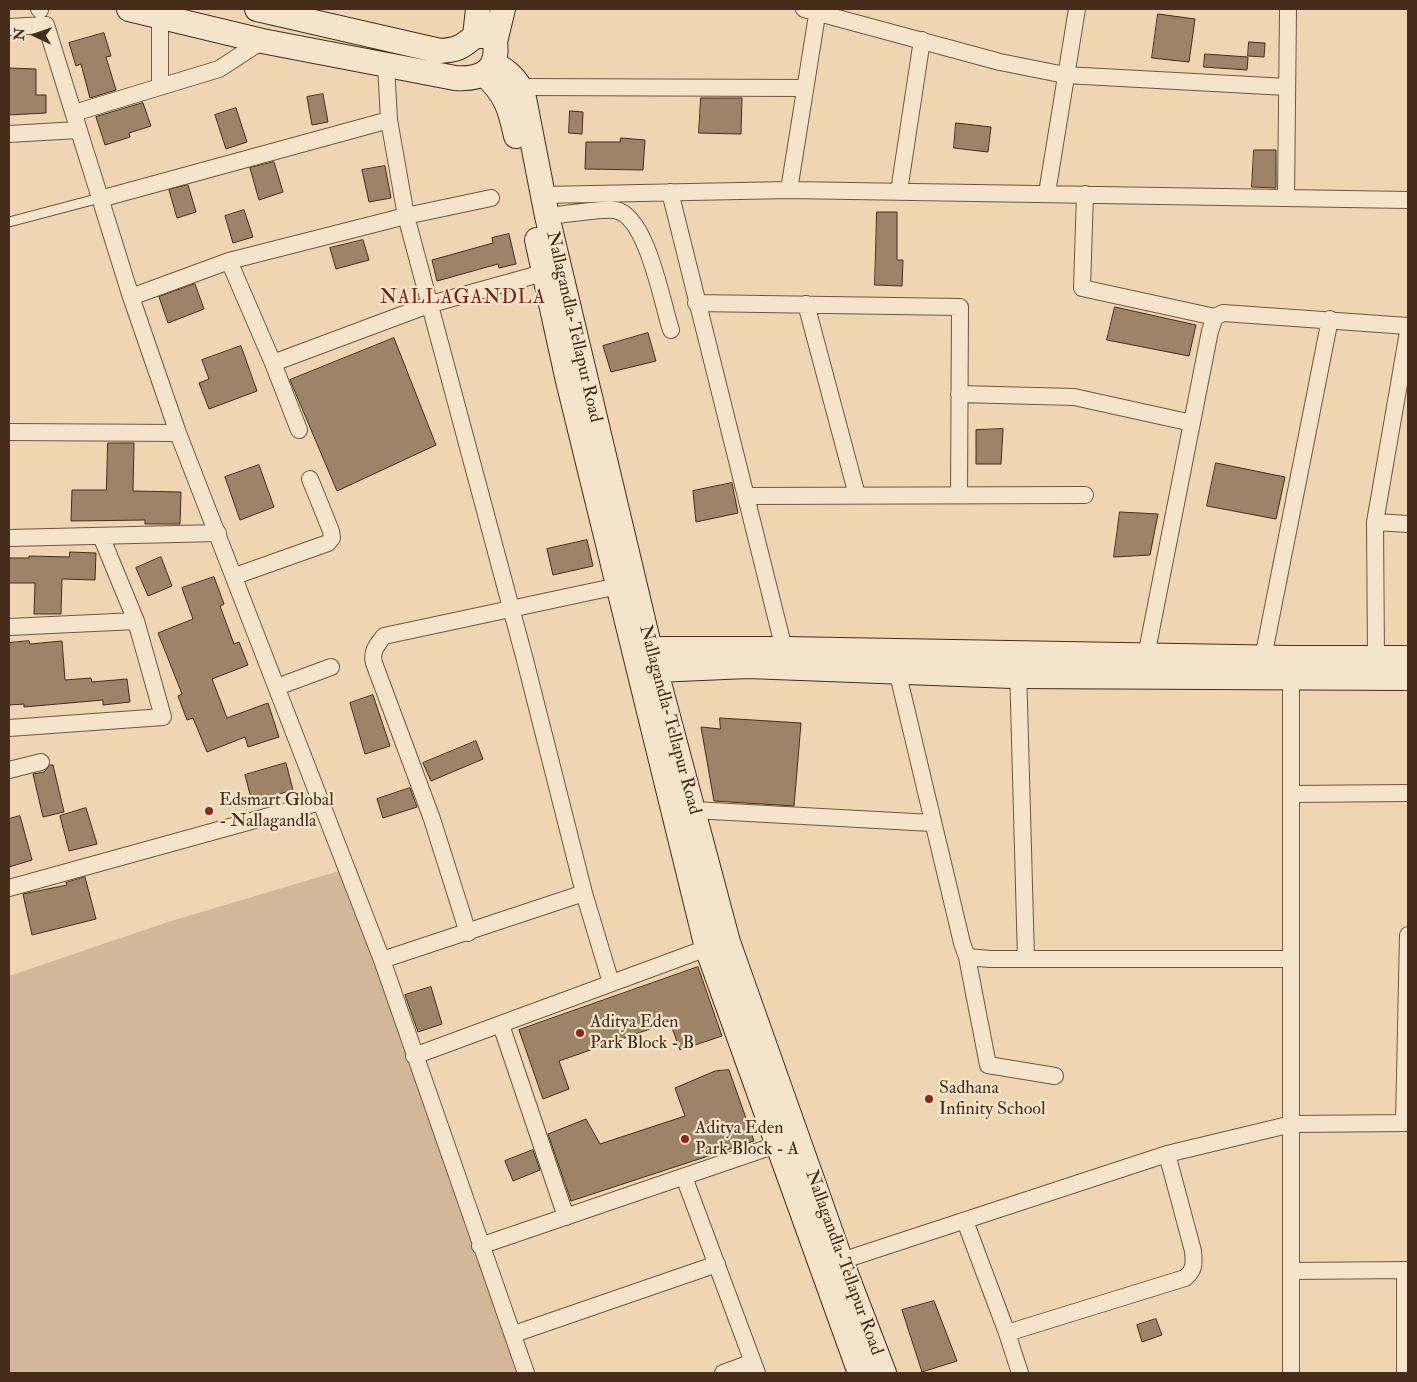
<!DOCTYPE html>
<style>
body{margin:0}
#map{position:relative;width:1417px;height:1382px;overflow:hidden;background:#efd5b1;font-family:"IM FELL Double Pica",serif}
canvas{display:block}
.frame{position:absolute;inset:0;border:10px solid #452c1b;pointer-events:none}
.north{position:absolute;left:10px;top:10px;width:50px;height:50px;-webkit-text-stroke:4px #f5e4cc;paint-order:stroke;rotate:273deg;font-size:14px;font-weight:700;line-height:20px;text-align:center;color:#452c1b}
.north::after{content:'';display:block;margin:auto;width:18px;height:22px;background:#452c1b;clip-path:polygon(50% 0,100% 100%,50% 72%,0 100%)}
</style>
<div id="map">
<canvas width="1417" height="1382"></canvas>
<div class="frame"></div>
<div class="north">N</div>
</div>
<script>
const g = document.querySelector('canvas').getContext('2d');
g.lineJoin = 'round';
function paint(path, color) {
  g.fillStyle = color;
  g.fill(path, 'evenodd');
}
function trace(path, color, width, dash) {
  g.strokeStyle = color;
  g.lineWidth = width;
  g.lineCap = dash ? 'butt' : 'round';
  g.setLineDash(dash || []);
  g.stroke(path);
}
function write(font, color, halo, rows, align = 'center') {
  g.font = font + ' "IM FELL Double Pica",serif';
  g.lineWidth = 4.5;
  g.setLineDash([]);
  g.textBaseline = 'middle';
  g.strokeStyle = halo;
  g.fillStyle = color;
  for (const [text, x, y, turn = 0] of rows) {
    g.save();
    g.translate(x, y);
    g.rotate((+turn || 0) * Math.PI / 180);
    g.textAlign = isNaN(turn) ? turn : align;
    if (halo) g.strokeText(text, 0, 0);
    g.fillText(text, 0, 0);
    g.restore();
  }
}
const green = new Path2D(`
 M 356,866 L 531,1373 L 9,1373 L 9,976 L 168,922 Z`);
const building = new Path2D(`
 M 1158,14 L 1195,19 L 1189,62 L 1152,58 Z
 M 104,33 L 111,56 L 106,57 L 116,90 L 90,98 L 81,64 L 76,66 L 69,43 Z
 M 1249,42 L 1265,43 L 1264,57 L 1248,56 Z
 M 1205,54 L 1248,57 L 1247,70 L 1204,67 Z
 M 9,68 L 36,69 L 36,95 L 46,95 L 46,113 L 9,115 Z
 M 323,94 L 328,122 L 312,125 L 307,97 Z
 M 701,98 L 742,98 L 741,134 L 699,133 Z
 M 143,103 L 151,126 L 129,133 L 130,137 L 105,145 L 96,117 Z
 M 236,108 L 247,142 L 226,149 L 215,115 Z
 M 570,111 L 583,112 L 582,134 L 569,133 Z
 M 956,123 L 991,127 L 988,152 L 954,148 Z
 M 621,138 L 645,140 L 643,170 L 585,169 L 586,142 L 620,142 Z
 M 1254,150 L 1276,150 L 1276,188 L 1252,187 Z
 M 274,162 L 283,192 L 259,200 L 250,168 Z
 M 385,166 L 391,198 L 369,202 L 362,170 Z
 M 188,185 L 196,212 L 177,218 L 169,190 Z
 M 244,210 L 253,237 L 233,243 L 225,216 Z
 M 877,212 L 897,212 L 897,260 L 903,260 L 902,286 L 875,285 Z
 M 509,234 L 516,264 L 499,268 L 498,264 L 437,281 L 432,260 L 493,243 L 492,238 Z
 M 363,240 L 369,260 L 336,269 L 330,248 Z
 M 195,284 L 204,309 L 168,323 L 159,297 Z
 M 1115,307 L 1196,325 L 1189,356 L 1107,340 Z
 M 648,333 L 656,361 L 611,372 L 603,346 Z
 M 394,338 L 436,445 L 337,491 L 290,380 Z
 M 241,346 L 257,391 L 209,409 L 199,383 L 209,379 L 202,360 Z
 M 1003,429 L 1001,464 L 976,464 L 976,430 Z
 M 108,443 L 134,443 L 133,491 L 181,492 L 180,524 L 145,524 L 145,520 L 71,521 L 72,490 L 106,490 Z
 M 1216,463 L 1285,477 L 1276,519 L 1207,506 Z
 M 259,465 L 274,507 L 240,520 L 225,477 Z
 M 732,483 L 738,513 L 696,522 L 693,491 Z
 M 1120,512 L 1158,514 L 1150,555 L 1114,557 Z
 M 587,540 L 593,566 L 553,575 L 547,549 Z
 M 70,552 L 96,553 L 95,580 L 62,579 L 61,614 L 34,614 L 35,583 L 9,583 L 9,558 L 29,558 L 29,556 L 69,557 Z
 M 161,557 L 172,586 L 148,596 L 136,568 Z
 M 214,577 L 224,604 L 220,606 L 234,644 L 239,642 L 248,665 L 212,679 L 227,718 L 268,703 L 279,737 L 248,747 L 245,737 L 207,752 L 193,718 L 187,720 L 178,696 L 182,694 L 158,633 L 193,619 L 182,588 Z
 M 29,641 L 30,644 L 62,641 L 65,680 L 91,678 L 92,682 L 127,679 L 130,702 L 103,705 L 103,700 L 24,707 L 24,704 L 9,705 L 9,643 Z
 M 373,695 L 390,746 L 365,754 L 350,703 Z
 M 720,718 L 801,723 L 794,806 L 714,801 L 701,727 L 720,729 Z
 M 476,741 L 483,759 L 431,781 L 423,763 Z
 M 286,763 L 293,790 L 252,802 L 245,775 Z
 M 50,765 L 53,765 L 64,812 L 43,817 L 33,774 L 44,772 Z
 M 410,788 L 417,807 L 383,818 L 377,799 Z
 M 86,808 L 97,844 L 69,851 L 60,816 Z
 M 20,816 L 32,860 L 9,867 L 9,819 Z
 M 85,877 L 96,919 L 32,935 L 23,894 L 67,885 L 66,883 Z
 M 698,967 L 722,1036 L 680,1050 L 670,1022 L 559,1061 L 569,1089 L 543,1099 L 519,1030 Z
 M 431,987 L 442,1024 L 418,1032 L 405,995 Z
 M 729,1070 L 754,1141 L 571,1201 L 548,1134 L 586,1119 L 600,1144 L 685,1116 L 675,1088 L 715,1071 Z
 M 533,1150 L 540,1170 L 513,1181 L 505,1161 Z
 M 934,1301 L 957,1361 L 922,1372 L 902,1310 Z
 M 1156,1319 L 1162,1335 L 1142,1342 L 1137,1325 Z`);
const lane = new Path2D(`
 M 9,222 L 100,198`);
const street = new Path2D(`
 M 39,9 L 40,10
 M 804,9 L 1000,62 L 1065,75 L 1287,87
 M 9,27 L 46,25 L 131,297 L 178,433 L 382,960 L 526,1373
 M 160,86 L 160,18
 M 520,87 L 804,88
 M 74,113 L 219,69 L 262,41
 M 9,134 L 78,130
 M 789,190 L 818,9
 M 899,191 L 922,40
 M 670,192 L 784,649
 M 1047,193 L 1077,9
 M 1085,194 L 1082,288 L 1215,317
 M 542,195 L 789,190 L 1408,200
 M 1286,198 L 1288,9
 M 100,199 L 389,120
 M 547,216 C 562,215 602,208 615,210 C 647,215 662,303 671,330
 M 229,261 L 273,363 L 299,430
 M 131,297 L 229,261 L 406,216 L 491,198
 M 696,303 L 960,307 L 959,495
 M 806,304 L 857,495
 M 273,363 L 431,304 L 543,273
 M 959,394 L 1074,397 L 1192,423
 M 9,432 L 178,433
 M 746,496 L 1085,495
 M 1375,522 L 1408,524
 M 9,538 L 218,533
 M 235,576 L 328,543 L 332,538 L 331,531 L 310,479
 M 9,627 L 136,621
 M 1146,656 L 1210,331 L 1215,317 L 1223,313 L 1408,326
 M 1263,658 L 1330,319
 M 1376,658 L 1375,522 L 1408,332
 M 895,662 L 962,943 L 967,957 L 990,959 L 1291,959
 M 1018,667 L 1026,959
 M 1291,668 L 1291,1373
 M 277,687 L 331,667
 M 9,728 L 163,717 L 136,621 L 101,536
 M 9,770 L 41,762
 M 1291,794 L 1408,793
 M 693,810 L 932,823
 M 9,888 L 320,802
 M 584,893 L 611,983
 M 468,933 L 432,819 L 374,663 C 371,651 377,645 384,636 L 618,586
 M 967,957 L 988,1065 L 1055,1076
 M 382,960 L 584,893 L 525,660 L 406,216 L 389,120 L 386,65
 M 501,1025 L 566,1217
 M 414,1056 L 707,948
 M 1404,1123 L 1408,935
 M 684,1177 L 757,1373
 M 965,1221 L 1007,1333 L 1185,1278 C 1195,1270 1194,1263 1193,1251 L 1167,1154
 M 480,1246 L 776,1145
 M 841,1261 L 1167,1154 L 1292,1124 L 1408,1123
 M 1291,1271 L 1408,1270
 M 1007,1333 L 1020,1373
 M 514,1334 L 717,1264
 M 723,1373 L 753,1362
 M 1405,1373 L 1405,1270`);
const secondary = new Path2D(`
 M 129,9 L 262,41 L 455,78 C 481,80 499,71 495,42 L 487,36 L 475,36 C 461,47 459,50 440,51 L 257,9
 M 475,36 L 478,9
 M 495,42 L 503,9
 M 493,63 C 507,71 516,78 523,93 L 547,216 L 650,649 L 728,942 L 841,1261 L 884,1373
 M 484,74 C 506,94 510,108 516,136
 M 537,240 L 568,381 L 707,948 L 860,1373
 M 650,649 L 784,649 L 1291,658 L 1408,658
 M 656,670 L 748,666 L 1012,676 L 1408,678`);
const markers = [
 [209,811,5,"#8f2418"],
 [580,1033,5,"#8f2418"],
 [929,1099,5,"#8f2418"],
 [685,1139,5,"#8f2418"]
];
const streetNames = [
 ["Nallagandla-Tellapur Road",573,327,77],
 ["Nallagandla-Tellapur Road",669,720,75],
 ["Nallagandla-Tellapur Road",843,1263,70]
];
const poiNames = [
 ["Edsmart Global",219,801],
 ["- Nallagandla",219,822],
 ["Aditya Eden",590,1023],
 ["Park Block - B",590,1044],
 ["Sadhana",939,1089],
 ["Infinity School",939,1110],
 ["Aditya Eden",695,1129],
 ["Park Block - A",695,1150]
];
const neighbourhoodNames = [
 ["NALLAGANDLA",463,299]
];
paint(green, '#d2b898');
paint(building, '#9d8469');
trace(building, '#452c1b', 1);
trace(lane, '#705640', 11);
trace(street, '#705640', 18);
trace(secondary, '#452c1b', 26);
trace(lane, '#f5e4cc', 9);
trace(street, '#f5e4cc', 16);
trace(secondary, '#f5e4cc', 24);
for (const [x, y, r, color] of markers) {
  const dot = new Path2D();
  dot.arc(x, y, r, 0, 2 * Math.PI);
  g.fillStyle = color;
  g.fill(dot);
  trace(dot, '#f5e4cc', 2);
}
write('18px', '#452c1b', '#f5e4cc', streetNames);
write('18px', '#452c1b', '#f5e4cc', poiNames, 'left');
g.letterSpacing = '1px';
write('19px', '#7a1f14', '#f5e4cc', neighbourhoodNames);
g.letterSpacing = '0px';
</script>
